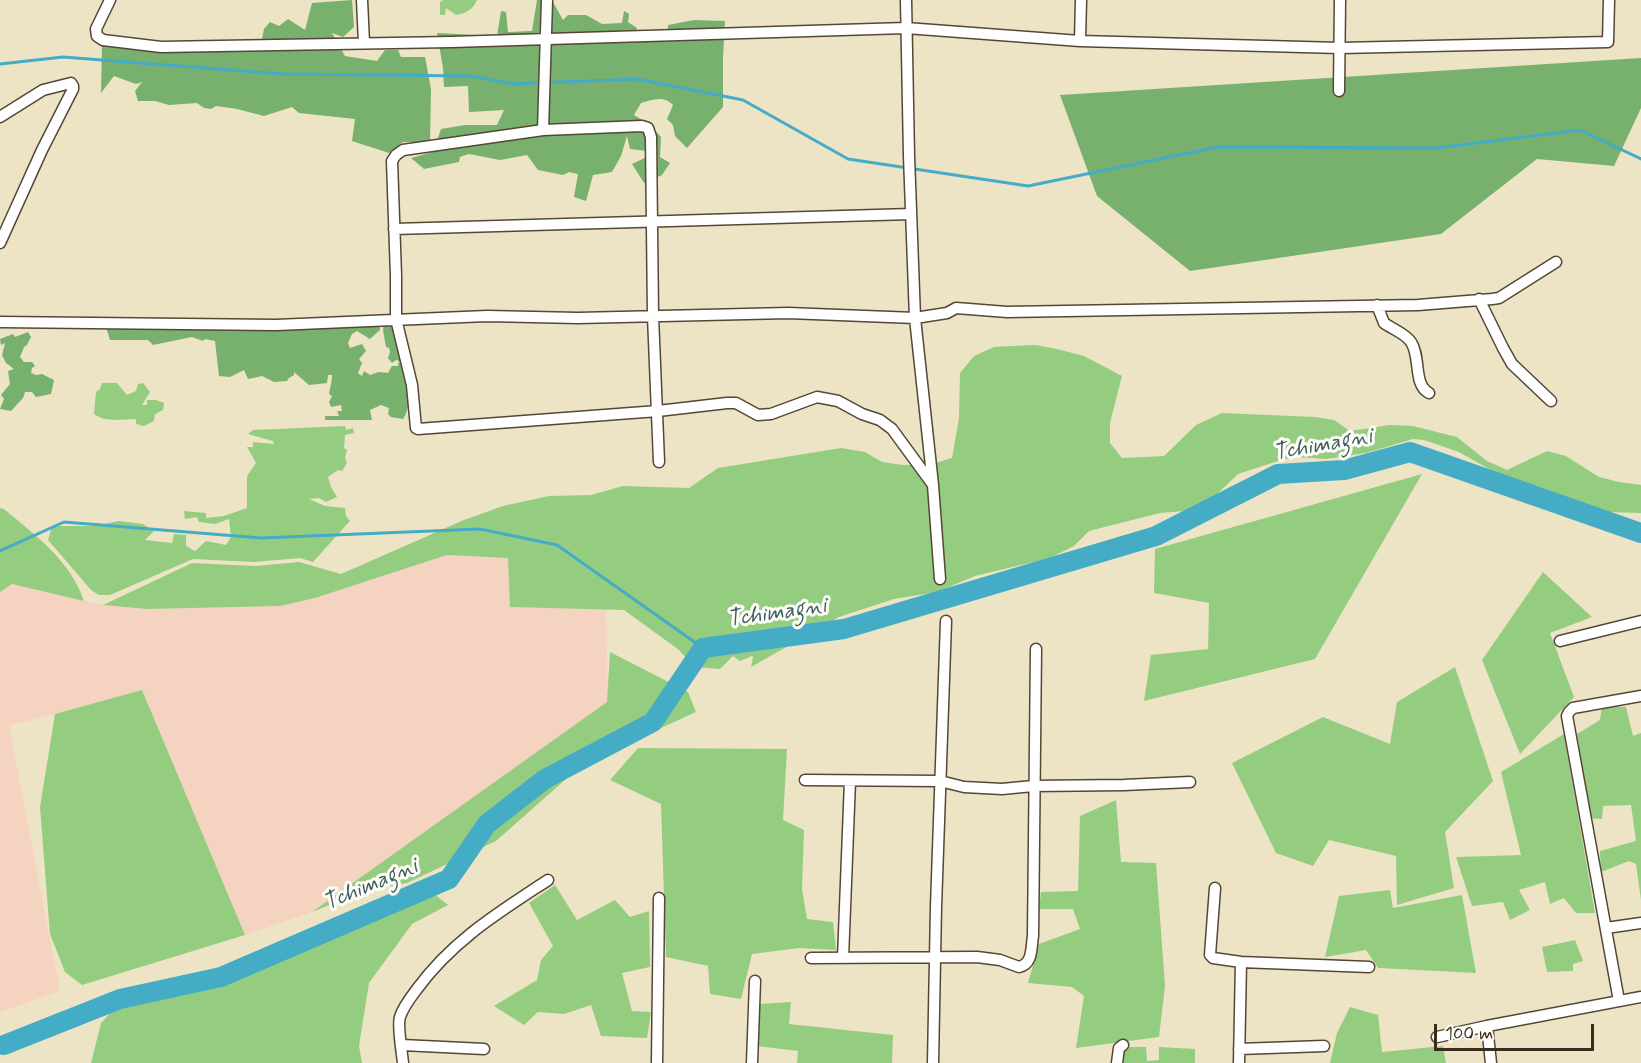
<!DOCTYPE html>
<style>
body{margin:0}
#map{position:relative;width:1641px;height:1063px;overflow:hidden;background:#ede4c6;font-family:Mynerve,sans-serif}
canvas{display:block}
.scale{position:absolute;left:1434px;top:1024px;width:160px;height:27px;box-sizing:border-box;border:3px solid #3b2a1e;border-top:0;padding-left:8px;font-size:18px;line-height:21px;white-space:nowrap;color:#3b2a1e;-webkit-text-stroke:4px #fdfcf7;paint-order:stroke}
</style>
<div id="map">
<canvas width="1641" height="1063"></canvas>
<div class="scale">100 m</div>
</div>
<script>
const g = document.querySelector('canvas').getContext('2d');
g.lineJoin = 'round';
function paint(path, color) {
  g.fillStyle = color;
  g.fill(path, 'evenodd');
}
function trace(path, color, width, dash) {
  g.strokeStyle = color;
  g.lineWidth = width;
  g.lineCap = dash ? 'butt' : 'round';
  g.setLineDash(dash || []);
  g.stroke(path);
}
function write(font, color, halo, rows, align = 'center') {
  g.font = font + ' Mynerve,sans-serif';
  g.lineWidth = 6;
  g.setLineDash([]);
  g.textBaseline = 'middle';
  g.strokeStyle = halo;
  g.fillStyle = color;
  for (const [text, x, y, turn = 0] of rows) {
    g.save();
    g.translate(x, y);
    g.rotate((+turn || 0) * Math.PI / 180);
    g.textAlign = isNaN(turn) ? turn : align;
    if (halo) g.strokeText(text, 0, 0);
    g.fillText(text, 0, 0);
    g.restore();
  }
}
const built = new Path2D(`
 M 447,555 L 509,558 L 510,607 L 606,609 L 608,702 L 312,912 L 245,935 L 142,691 L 9,726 L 60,991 L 0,1012 L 0,592 L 12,584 L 103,605 L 146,609 L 280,606 L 315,598 Z`);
const green = new Path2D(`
 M 443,0 L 477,0 C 473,10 466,13 456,15 L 446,8 L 445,15 L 440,15 L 440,2 Z
 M 1035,345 L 1057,349 L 1084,356 L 1122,376 L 1110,423 L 1110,443 L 1122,458 L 1164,456 L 1196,425 L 1222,413 L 1315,417 L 1334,420 L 1350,431 L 1390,425 L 1413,426 L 1457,437 L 1487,461 L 1507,470 L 1547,451 L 1566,456 L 1599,477 L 1619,482 L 1641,485 L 1641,513 L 1606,512 L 1517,485 L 1459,452 L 1424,440 L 1413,439 L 1366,453 L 1326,459 L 1296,457 L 1281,460 L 1238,474 L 1215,496 L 1185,511 L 1160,513 L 1089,531 L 1074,546 L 1050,558 L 975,576 L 937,592 L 894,599 L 839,617 L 751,667 L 753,657 L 752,656 L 740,661 L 733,656 L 720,669 L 694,667 L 679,650 L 624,610 L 510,607 L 508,558 L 447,555 L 315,598 L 280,606 L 147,609 L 103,605 L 192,563 L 255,566 L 299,562 L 341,574 L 464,520 L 503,506 L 549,496 L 591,495 L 623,486 L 689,488 L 718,468 L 841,448 L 865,452 L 882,462 L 903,465 L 932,464 L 952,458 L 959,418 L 960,373 L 974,356 L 994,347 Z
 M 102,383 L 117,383 L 127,395 L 136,391 L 138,384 L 143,383 L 150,392 L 142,405 L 147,405 L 147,400 L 156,400 L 164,403 L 163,410 L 155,414 L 154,421 L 144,426 L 136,424 L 136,419 C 122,419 106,423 94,414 L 96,392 L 100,389 Z
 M 345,426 L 346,430 L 353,428 L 354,433 L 345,435 L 344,448 L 347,450 L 345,458 L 347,463 L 342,471 L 338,470 L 328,477 L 331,487 L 337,497 L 326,502 L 319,498 L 309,499 L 325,506 L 345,508 L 346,516 L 350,521 L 313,562 L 300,558 L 254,562 L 193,559 L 110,595 L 99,595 L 91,590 L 48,540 L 52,526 L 94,526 L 119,521 L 143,524 L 154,531 L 145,540 L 172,543 L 174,534 L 186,535 L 186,546 L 195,551 L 206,541 L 226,545 L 231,537 L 229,519 L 215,524 L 199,522 L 197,517 L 185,519 L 184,511 L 206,513 L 206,518 L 224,516 L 247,508 L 247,476 L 256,463 L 247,447 L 253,447 L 253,442 L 274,444 L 273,441 L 248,434 L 253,430 Z
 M 1422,474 L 1315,659 L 1144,701 L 1151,655 L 1208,649 L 1209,603 L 1154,593 L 1155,549 Z
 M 0,508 L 4,509 C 35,535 71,561 84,601 L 12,584 L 0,592 Z
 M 1543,572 L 1592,617 L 1550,633 L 1574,697 L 1520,754 L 1482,660 Z
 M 610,652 L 688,692 L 696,712 L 584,763 L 496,841 L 407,883 L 366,890 L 312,912 L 607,702 Z
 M 1455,667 L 1493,781 L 1445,832 L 1454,888 L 1397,905 L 1396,856 L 1329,840 L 1313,866 L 1276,853 L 1232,763 L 1323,717 L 1390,744 L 1397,702 Z
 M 142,690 L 245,935 L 82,985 L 65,972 L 50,934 L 40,807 L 55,714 Z
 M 1602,706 L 1626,707 L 1633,736 L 1641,733 L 1641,900 L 1636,864 L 1629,861 L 1601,872 L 1600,851 L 1636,841 L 1631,805 L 1603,806 L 1602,819 L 1589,818 L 1577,734 L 1600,720 Z
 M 1564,734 L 1595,913 L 1576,913 L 1564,898 L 1550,904 L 1545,882 L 1519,890 L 1530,910 L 1510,920 L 1503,902 L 1472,906 L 1456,857 L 1521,855 L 1501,772 Z
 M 638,748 L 787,749 L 783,820 L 804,830 L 802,889 L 807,919 L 833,922 L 836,950 L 799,948 L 752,954 L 741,999 L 710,994 L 708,966 L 666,957 L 661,804 L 610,780 Z
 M 1116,800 L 1121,862 L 1156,863 L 1165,986 L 1159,1037 L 1076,1048 L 1084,996 L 1072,987 L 1028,983 L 1039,944 L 1080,929 L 1073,909 L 1039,909 L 1041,892 L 1078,891 L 1080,816 Z
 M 555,885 L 577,920 L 615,900 L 630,917 L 649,911 L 650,967 L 622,973 L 632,1011 L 651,1012 L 647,1038 L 601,1036 L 591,1005 L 564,1014 L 538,1012 L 524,1025 L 494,1006 L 537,980 L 541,960 L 553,946 L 529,903 Z
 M 1390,890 L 1393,908 L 1462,895 L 1476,973 L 1378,968 L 1366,950 L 1325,957 L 1339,896 Z
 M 433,893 L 448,905 L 412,924 L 369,983 L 359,1046 L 362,1063 L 91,1063 L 101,1023 L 116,1007 L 245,965 Z
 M 1575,940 L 1583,961 L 1573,964 L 1573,971 L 1547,972 L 1542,947 Z
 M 791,1002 L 789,1024 L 893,1035 L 892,1063 L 797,1063 L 798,1051 L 757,1046 L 758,1004 Z
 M 1350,1007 L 1378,1015 L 1382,1052 L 1443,1046 L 1446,1063 L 1330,1063 L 1337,1033 Z
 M 1122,1047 L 1146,1047 L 1147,1061 L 1159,1060 L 1159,1047 L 1195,1049 L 1195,1063 L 1121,1063 Z`);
const forest = new Path2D(`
 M 352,0 L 354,27 L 343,37 L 332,33 L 345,56 L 377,61 L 385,50 L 398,50 L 401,57 L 425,57 L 431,89 L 430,142 L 403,142 L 389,153 L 352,141 L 355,119 L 299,113 L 292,107 L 264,116 L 237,109 L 216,106 L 211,109 L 204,108 L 197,103 L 169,105 L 155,101 L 138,101 L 135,91 L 142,82 L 136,84 L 114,76 L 101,93 L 102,45 L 198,52 L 212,52 L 214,48 L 260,50 L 264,29 L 270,22 L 279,26 L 288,19 L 305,30 L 312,3 Z
 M 537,0 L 552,0 L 563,20 L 568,15 L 586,15 L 602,24 L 622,23 L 624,11 L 629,14 L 628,22 L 637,28 L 635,42 L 667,42 L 668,25 L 694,20 L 725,21 L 723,58 L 723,107 L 687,148 L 675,136 L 673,125 L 667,119 L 673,105 C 663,95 653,100 641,103 L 634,115 L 649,124 L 661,137 L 660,157 L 670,163 L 662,175 L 644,183 L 632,164 L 649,156 L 647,151 L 630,149 L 627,136 L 621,156 L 612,172 L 593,175 L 586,201 L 574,197 L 578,174 L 569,172 L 563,175 L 538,170 L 527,155 L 500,160 L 469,154 L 460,157 L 459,162 L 424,169 L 411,158 L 433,152 L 441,129 L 465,125 L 497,125 L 504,110 L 469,112 L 468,86 L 444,87 L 443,68 L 437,33 L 497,36 L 501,11 L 506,12 L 508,32 L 532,31 Z
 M 1641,58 L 1641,108 L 1614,166 L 1537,159 L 1441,234 L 1190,271 L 1097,196 L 1060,95 Z
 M 394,322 C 400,344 418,400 403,419 L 391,417 L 388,414 L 389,408 L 381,405 L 370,410 L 372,420 L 325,420 L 325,416 L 339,416 L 337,411 L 342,411 L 341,405 L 331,407 L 329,402 L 332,396 L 329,394 C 330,387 332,382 332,375 L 328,375 L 327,383 L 309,385 L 294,372 L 294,375 L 289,378 L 287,381 L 274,382 L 262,376 L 248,379 L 244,370 L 230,377 L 219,376 L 215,341 L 205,339 L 203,341 L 192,337 L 153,345 L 148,340 L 110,340 L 106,327 L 341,328 L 380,324 L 380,330 L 370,339 L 357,331 L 352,334 L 348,343 L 350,348 L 362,344 L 366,351 L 359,359 L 362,363 L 358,373 L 362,376 L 364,371 L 370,375 L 379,372 L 388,373 L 392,366 L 398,366 L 399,361 L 396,360 L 392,363 L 388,358 L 390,352 L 389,348 L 386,347 L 383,330 L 384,324 Z
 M 28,332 L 31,337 L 27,345 L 24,347 L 20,357 L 24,362 L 32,362 L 35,366 L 32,368 L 31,373 L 36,375 L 42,374 L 54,380 L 51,394 L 36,397 L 32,392 L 25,392 L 23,398 L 11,411 L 0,409 L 4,399 L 1,395 L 10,384 L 8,371 L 14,369 L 6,363 L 2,355 L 5,343 L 1,345 L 0,339 L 13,334 L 15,337 Z`);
const stream = new Path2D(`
 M 0,64 L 63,57 L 282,74 L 471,76 L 513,84 L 637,79 L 743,100 L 848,159 L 1028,186 L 1218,147 L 1436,148 L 1580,130 L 1641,159
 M 0,551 L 64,522 L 261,538 L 480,529 L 557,545 L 703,648`);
const river = new Path2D(`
 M 4,1045 L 120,999 L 221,977 L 449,879 L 487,824 L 545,779 L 653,722 L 703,648 L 844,629 L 1156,536 L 1278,474 L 1344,470 L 1410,452 L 1641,533`);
const street = new Path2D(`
 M 110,0 L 96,29 L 97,36 L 103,40 L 161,47 L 451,42 L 906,28 L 1080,41 L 1340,48 L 1608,42 L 1609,0
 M 362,0 L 364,43
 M 906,0 L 909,156 L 915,318 L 933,485 L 940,579
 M 1080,41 L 1081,0
 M 1339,91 L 1340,0
 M 0,117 L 43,90 L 71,83 L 73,86 L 73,89 L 42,150 L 0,243
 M 543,130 L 547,0
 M 394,229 L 911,214
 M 1479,299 L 1503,348 L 1512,364 L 1551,401
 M 1377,305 L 1384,323 C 1392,329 1405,333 1411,342 C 1421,357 1413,385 1429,393
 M 0,322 L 276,325 L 487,316 L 578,318 L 788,313 L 915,318 L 947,313 L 956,308 L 1007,312 L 1418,305 L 1492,299 L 1499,298 L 1556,262
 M 659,462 L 653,316 L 651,137 L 648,128 L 642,126 L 543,130 L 403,150 L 396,155 L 392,161 L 396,276 L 396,319 L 412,385 L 416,428 L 418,429 L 658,411 L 727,403 L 736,403 L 758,415 L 771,414 L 817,397 L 838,401 L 862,414 L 880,420 L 892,429 L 933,485
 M 1560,641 L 1641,621
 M 805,780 L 940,781 L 964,787 L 1002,789 L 1033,786 L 1124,785 L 1190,782
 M 1215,888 L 1210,955 L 1213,958 L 1241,962 L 1369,967
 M 1606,928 L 1641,923
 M 811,958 L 977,957 L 1000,960 L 1019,967 C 1033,964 1031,948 1033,936 L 1036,649
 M 843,958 L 850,781
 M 1619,1001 L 1567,716 L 1569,712 L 1573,708 L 1641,696
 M 1437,1037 L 1487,1026
 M 402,1045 L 484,1049
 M 1239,1049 L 1324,1046
 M 403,1063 C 402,1052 397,1025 400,1017 C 403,1007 411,997 417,989 C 453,940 498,913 548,880
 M 657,1063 L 659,898
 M 752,1063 L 755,981
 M 933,1063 L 936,907 L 946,621
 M 1117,1063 L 1119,1048 L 1123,1045
 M 1239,1063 L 1241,962
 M 1491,1063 L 1487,1026 L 1641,997`);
const waterNames = [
 ["Tchimagni",1323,446,-10],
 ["Tchimagni",777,614,-8],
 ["Tchimagni",371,886,-23]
];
paint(built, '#f4d3c0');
paint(green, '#95cd80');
paint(forest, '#78b06e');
trace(stream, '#45acc5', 3);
trace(river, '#45acc5', 20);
trace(street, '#564637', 13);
trace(street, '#fff', 10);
write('italic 22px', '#3f5e61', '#fdfcf7', waterNames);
</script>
